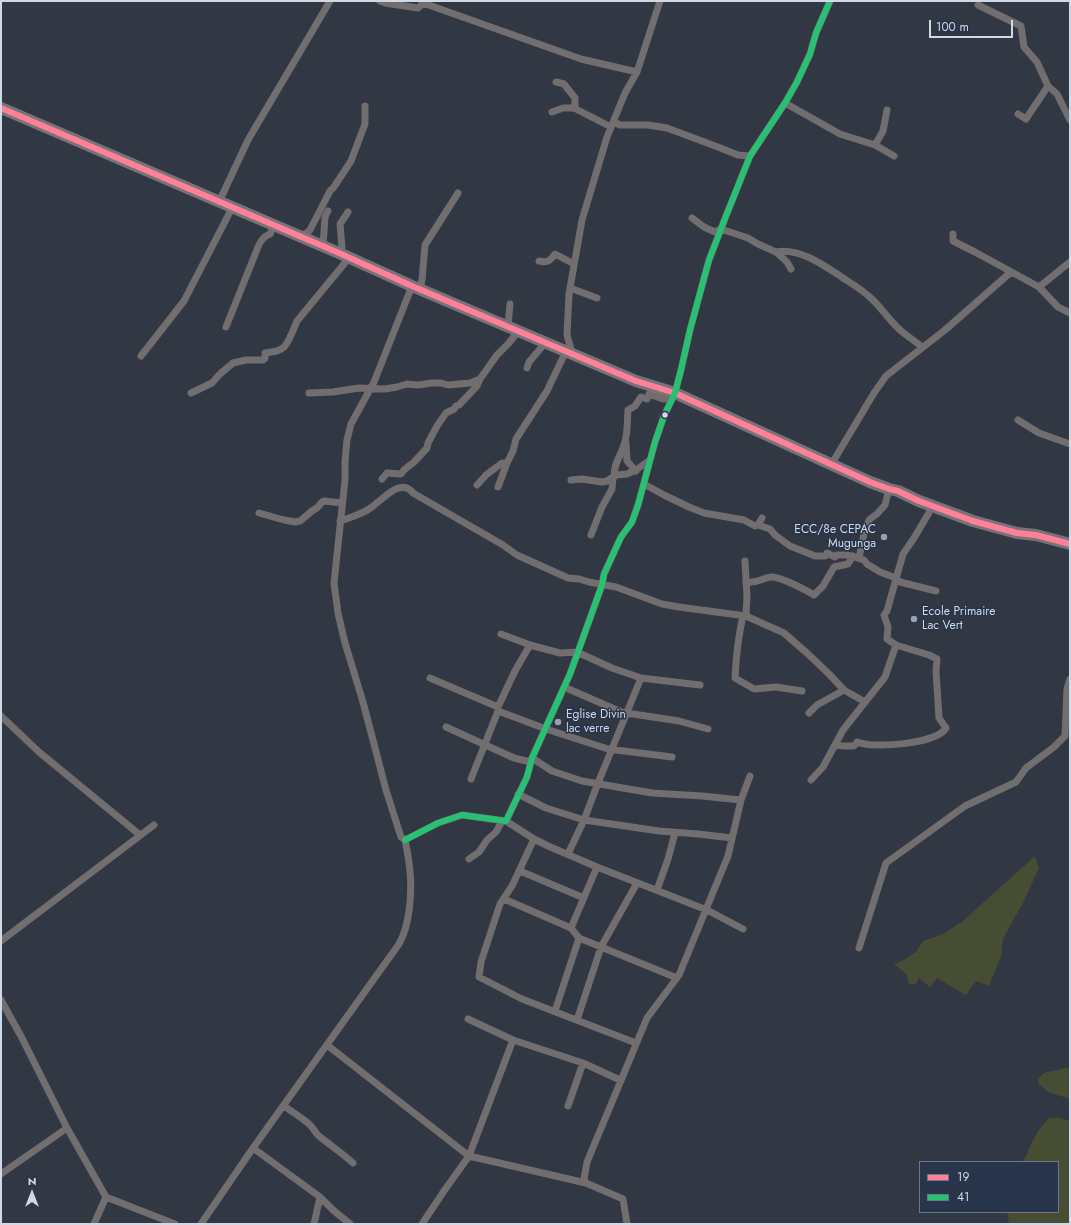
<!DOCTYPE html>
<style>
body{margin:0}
#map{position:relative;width:1071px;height:1225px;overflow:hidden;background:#313743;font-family:Jost,sans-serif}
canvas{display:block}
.frame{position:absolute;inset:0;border:2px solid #d1d9e7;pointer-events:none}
.legend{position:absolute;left:919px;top:1161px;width:140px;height:52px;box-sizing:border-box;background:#29354b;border:1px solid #6c7789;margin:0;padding:5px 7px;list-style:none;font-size:12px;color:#d1d9e7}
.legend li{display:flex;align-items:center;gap:8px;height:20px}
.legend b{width:20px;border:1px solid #6c7789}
.north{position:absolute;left:12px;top:1173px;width:40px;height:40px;-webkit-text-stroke:3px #29354b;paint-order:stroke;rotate:0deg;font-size:11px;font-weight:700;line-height:16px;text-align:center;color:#d1d9e7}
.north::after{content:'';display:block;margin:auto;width:14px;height:18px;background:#d1d9e7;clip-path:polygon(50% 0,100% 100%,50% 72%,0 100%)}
.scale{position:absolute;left:929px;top:20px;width:84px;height:18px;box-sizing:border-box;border:2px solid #d1d9e7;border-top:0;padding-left:5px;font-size:12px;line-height:14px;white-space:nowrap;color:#d1d9e7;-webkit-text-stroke:3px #29354b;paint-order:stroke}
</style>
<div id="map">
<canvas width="1071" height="1225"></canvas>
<div class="frame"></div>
<ul class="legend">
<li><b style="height:5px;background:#ff8098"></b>19</li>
<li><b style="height:5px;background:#26c172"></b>41</li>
</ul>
<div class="north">N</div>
<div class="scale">100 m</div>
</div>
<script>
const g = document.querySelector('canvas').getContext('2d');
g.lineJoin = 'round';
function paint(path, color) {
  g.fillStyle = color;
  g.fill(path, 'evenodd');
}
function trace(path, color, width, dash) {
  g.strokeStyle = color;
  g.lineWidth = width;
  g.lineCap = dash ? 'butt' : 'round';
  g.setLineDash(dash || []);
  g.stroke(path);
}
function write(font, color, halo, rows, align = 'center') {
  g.font = font + ' Jost,sans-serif';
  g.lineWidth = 3;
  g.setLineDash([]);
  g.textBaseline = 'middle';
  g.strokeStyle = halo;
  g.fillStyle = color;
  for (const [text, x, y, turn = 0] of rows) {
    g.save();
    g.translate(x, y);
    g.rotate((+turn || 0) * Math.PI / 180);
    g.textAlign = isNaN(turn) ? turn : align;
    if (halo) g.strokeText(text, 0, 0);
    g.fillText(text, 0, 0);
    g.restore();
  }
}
const green = new Path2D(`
 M 1035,856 L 1039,868 L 1023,903 L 1003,939 L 1001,957 L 989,986 L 976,981 L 966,995 L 937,978 L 930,987 L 919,978 L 916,984 L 909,984 L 906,974 L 894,964 L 902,961 L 916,952 L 923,941 L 943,934 L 963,921 Z
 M 1070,1067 L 1070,1099 L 1048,1092 L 1039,1084 L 1038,1078 L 1044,1073 Z
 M 1049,1118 L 1060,1118 L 1070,1121 L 1070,1224 L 1009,1224 L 1007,1212 L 1058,1212 L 1058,1162 L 1023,1162 C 1030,1147 1036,1130 1049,1118 Z`);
const street = new Path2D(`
 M 380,1 L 385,3 L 418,8 L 425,1
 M 423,3 L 581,59 L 637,72
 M 978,5 L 1021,26 L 1024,47 L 1037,62 L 1048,86 L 1057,94 L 1070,120
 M 556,82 L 564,84 L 575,98 L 575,106 L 574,108
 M 785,103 L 840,134 L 875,145 L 894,156
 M 552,112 L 563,108 L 574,108 L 611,127
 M 1018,114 L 1026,119 L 1048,86
 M 614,122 L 620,125 L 648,125 L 667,128 L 718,147 L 738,155 L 750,156
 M 875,145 L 883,131 L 887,110
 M 219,202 L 248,140 L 330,1
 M 692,218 L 704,227 L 715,232 L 721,229 L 748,238 L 758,244 L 776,252 L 787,262 L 791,269
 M 953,234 L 953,241 L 975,252 L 1039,287 L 1070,262
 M 302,237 L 310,230 L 330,191 L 334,187 L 351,161 L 365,124 L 365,106
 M 323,246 L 325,217 L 328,211
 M 776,252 C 799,247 825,266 843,278 C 854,285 864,291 873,300 C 881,308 888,318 896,326 C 903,334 914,340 922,347
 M 339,253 L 342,247 L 340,224 L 348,212
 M 539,261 C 548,263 550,261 555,254 L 574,264
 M 1039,287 L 1058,307 L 1070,313
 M 570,288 L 597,298
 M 420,289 L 422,280 L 425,245 L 458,193
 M 508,326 L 510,304
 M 226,327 L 256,252 C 259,244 262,237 270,234 L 274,225
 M 572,353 L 567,335 L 569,294 L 582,220 L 607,137 L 625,93 L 637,72 L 660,1
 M 141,356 L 184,301 L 232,208
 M 527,368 L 529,362 L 546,342
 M 191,393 L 212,383 L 220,374 L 233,363 L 246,360 L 263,360 L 265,358 L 265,353 C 272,352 279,352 284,347 C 289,342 294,328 297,321 L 349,258
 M 309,393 L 333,392 L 359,388 L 385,389 L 397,387 L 407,384 L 418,385 L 432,383 L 441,383 L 448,385 L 470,383 L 480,379
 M 1018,420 L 1039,433 L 1070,444
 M 626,443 L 627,461 L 636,471
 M 831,465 L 874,393 L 886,376 L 945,330 L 1011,272
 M 614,477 C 614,460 622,456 625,441 C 628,432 627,420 628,410 L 635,406 L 641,397 L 647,399 L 649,394 L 663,399 L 671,399
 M 382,479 L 387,473 L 401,474 L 404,470 L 414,462 L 427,448 L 428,443 L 437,426 L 446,413 L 454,409 L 456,406 L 459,405 L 477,386 L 480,379 L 497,355 L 509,343 L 519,330
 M 571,480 L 582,479 L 602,482 L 607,481 L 616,475 L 627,474 L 636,470 L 650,460
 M 644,484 L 664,495 L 689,507 L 704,513 L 744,520 L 755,526 L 758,525 L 762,518
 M 477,485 L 486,475 L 502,463 L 507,463
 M 498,487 L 507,463 L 513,451 L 516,439 L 547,391 L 566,351
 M 259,513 L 284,520 L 295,522 L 300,521 L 312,511 L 318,507 L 321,503 L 324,501 L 342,503
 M 340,521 C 347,519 363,513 369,509 C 381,502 400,476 413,493 L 503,545 L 517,555 L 568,578 L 579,579 L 589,582 L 616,587 L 662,604 L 679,607 L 746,616 L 784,633 L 808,654 L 829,674 L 844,690 L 865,702
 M 758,525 L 770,529 L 775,535 L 790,546 L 815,556 L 825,556 L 827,553 L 835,557 L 837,555 L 848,555 L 864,560 L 867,564 L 880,572 L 896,578 L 900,582 L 936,591
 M 591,535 L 602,507 L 612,489 L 613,478
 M 859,557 L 862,545 L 865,527 L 870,519 L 877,514 L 885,505 L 889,489
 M 745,561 L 747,596 L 746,616
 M 746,582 C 756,584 762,578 771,577 C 779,576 806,590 814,595 L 823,586 L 834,567 L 848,564 L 853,556
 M 743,616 C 738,637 736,657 735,678 L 754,689 L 776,687 L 802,691
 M 501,634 L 530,645 L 560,653 L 577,652 L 612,668 L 641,678 L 700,685
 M 530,645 L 515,671 L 498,707 L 498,711 L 546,729 L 608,749 L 672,757
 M 430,678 L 498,707
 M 564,687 L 626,714 L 633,714 L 679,721 L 708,729
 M 809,713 L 817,705 L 844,690
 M 1,716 L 39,752 L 140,835
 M 446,727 L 514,758 L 531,762
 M 835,745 L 844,746 L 854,746 L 857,742 C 873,749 937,744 946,728 L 939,718 L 936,671 L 937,659 L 929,655 L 896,645
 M 532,758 L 552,771 L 582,781 L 652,793 L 702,796 L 741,800
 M 471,779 L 498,711
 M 811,780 L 823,767 L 843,730 L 885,677 L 896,645 L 887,639 L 888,627 L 884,615 L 887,611 L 903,554 L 914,538 L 933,506
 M 518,794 L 546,808 L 584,820 L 659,831 L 698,834 L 732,838
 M 506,821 L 534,839 L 548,846 L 597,867 L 707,910 L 743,929
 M 534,839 L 512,886 L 500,904 L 481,962 L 479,977 L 522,999 L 636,1043
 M 405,840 L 438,823 L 462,815 L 506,821 L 527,777 L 532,758 L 570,674 L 602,585 L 604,574 L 621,537 L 632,522 L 638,505 L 655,442 L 664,416 L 675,393 L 681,370 L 690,330 L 709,260 L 726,216 L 750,156 L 785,103 L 797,82 L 810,54 L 816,33 L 830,1
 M 568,854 L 584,820 L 598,783 L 641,678
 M 469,859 L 479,852 L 487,840 L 496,832 L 502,821
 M 520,871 L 584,898
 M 657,890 L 668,859 L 675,833
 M 504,899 L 571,928
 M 579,938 L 677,978
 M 1,941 L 154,825
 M 859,948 L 886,863 L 965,806 L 1016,782 L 1026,768 L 1054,747 L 1065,736 L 1067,689 L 1070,679
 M 1,1000 L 22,1038 L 67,1128 L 106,1197 L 175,1224
 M 555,1011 L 579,938 L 571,928 L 597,867
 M 468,1019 L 513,1040 L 583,1063 L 620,1080
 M 577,1020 L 601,947 L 637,883
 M 327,1045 L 469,1156 L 586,1183
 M 284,1106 C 292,1112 301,1117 309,1124 C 314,1128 315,1133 319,1136 C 330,1145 342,1153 353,1163
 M 568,1106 L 583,1063
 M 253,1148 L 320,1197 L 333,1210 L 350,1224
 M 1,1174 L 67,1128
 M 94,1224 L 106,1197
 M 201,1224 L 253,1148 L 399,944 C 410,925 412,892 410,871 C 409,860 407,850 405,840 L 401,837 L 386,790 L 363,702 L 345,643 L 338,613 L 334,583 L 345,480 L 345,462 L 347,440 L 351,424 L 374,382 L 412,286
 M 314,1224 L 320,1197
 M 422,1224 L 444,1191 L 469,1156 L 513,1040
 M 627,1224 L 623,1199 L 586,1183 L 584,1179 L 587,1162 L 647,1018 L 679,975 L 728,856 L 741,800 L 750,776`);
const highway = new Path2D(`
 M 1,108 L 339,253 L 412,286 L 636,381 L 675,393 L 870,482 L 889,489 L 898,491 L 919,501 L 973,521 L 1017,533 L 1036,535 L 1070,544`);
const bus1 = new Path2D(`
 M 1,108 L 339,253 L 412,286 L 636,381 L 675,393 L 870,482 L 889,489 L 898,491 L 919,501 L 973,521 L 1017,533 L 1036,535 L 1070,544`);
const bus2 = new Path2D(`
 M 405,840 L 438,823 L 462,815 L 506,821 L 527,777 L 532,758 L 570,674 L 602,585 L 604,574 L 621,537 L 632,522 L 638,505 L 655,442 L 664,416 L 675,393 L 681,370 L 690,330 L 709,260 L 726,216 L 750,156 L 785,103 L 797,82 L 810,54 L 816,33 L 830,1`);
const markers = [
 [665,415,3.5,"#d1d9e7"],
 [884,537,4,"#99a0ae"],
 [914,619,4,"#99a0ae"],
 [558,722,4,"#99a0ae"]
];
const poiNames = [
 ["ECC/8e CEPAC",876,530,"right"],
 ["Mugunga",876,544,"right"],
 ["Ecole Primaire",922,612],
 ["Lac Vert",922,626],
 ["Eglise Divin",566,715],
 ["lac verre",566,729]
];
paint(green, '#474d33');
trace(street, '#726d6e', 7);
trace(highway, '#787378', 12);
trace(bus1, '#ff8098', 6);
trace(bus2, '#26c172', 6);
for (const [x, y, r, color] of markers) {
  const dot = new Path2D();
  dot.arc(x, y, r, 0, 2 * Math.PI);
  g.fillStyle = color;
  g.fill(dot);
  trace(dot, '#29354b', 1.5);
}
write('12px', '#d1d9e7', '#29354b', poiNames, 'left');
</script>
